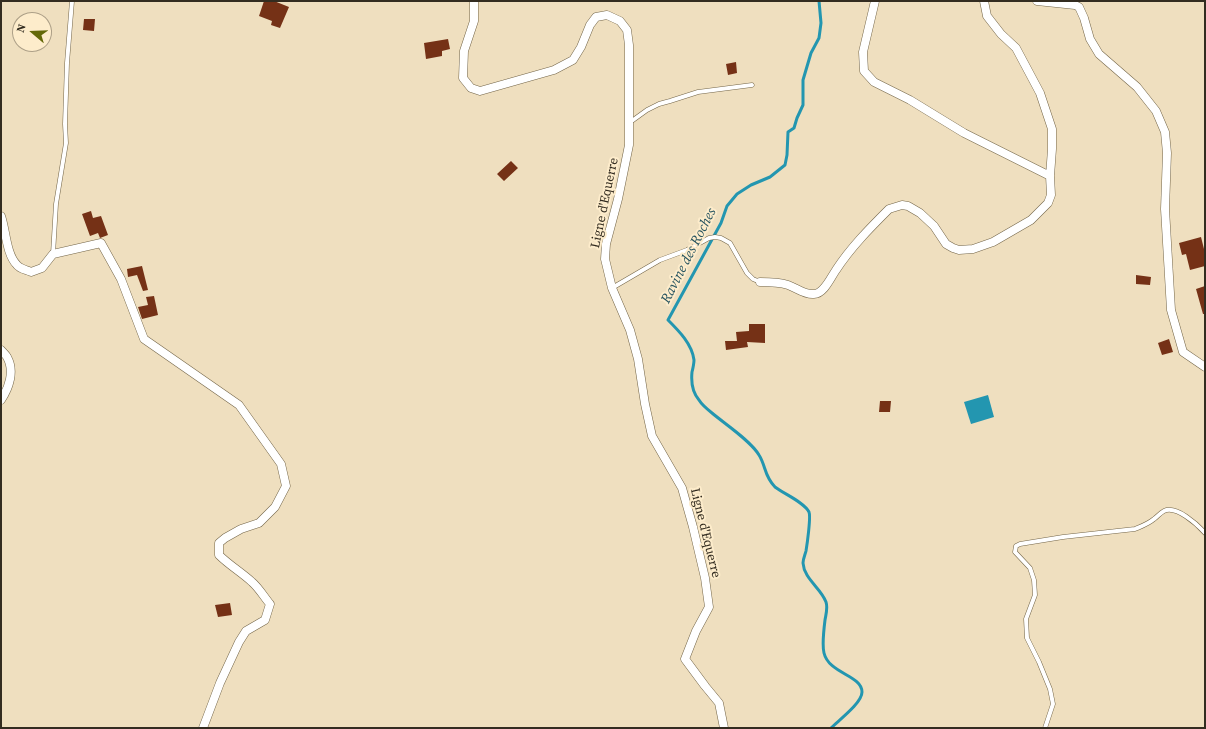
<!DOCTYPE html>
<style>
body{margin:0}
#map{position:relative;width:1206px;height:729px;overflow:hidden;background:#efdfbf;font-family:"Source Serif 4",serif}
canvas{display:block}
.frame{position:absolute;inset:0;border:2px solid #332c20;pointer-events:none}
.north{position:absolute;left:12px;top:12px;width:40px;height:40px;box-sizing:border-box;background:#fdeccb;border:1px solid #ac9f87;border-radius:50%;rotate:289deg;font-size:11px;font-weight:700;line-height:16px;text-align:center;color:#332c20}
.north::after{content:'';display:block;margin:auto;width:14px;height:18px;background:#646908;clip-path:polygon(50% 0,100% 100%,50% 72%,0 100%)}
</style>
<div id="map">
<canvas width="1206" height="729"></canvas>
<div class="frame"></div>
<div class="north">N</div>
</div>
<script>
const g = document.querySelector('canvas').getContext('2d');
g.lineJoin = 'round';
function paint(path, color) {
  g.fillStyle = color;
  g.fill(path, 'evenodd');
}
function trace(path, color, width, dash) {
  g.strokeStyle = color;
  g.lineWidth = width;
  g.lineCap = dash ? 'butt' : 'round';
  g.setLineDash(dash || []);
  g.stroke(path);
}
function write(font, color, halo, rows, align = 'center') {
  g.font = font + ' "Source Serif 4",serif';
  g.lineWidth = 4;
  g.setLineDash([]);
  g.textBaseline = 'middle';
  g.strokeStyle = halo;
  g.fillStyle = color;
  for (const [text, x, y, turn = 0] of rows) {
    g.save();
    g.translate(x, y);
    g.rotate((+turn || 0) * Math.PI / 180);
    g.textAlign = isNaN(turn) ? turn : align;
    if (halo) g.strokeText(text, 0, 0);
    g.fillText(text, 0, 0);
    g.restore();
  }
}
const water = new Path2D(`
 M 988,395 L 994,417 L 971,424 L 964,402 Z`);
const stream = new Path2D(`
 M 819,1 L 821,23 L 819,38 L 811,53 L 803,80 L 803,105 L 797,118 L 794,128 L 788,132 L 787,155 L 785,165 L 770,177 L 751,185 L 737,194 L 727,206 L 721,223 L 668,320 C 679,331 692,344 694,360 C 694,364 693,368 692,372 C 691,382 692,392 699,400 C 702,405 707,409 712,413 C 725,424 751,441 759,455 C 766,466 764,476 775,487 C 784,494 804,502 809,512 C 811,517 807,545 806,551 C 805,555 803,559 803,563 C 804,579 821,588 826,602 C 828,608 826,614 825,620 C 824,628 822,645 824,653 C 829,674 862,675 862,692 C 862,703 839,720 831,728`);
const building = new Path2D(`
 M 264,1 L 274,1 L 289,7 L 280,28 L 271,25 L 272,21 L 259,16 Z
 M 84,19 L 95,19 L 94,31 L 83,30 Z
 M 448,39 L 450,49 L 442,51 L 442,56 L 426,59 L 424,43 Z
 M 736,62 L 737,73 L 728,75 L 726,64 Z
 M 511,161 L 518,168 L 504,181 L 497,174 Z
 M 91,211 L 93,218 L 101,216 L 108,235 L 100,238 L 98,233 L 90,236 L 82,214 Z
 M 1201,237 L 1205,253 L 1205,266 L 1190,270 L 1186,254 L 1182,255 L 1179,243 Z
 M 142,266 L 148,290 L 143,291 L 137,275 L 128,277 L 127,269 Z
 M 1136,275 L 1151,277 L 1150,285 L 1136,284 Z
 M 1205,286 L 1205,314 L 1203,314 L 1196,289 Z
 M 154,296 L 158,315 L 142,319 L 138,307 L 148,305 L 146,297 Z
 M 749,324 L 765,324 L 765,343 L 747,342 L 748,347 L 726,350 L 725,341 L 737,341 L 736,332 L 749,331 Z
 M 1169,339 L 1173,352 L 1162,355 L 1158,343 Z
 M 880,401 L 891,401 L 890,412 L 879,412 Z
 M 230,603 L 232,615 L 218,617 L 215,605 Z`);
const service = new Path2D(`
 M 629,123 L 647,110 L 659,104 L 670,101 L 698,92 L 752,85
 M 53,254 L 56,204 L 66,143 L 65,124 L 67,63 L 72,1
 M 612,288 L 660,260 L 687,250 L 709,238 L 715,237 L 721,238 L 730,243 L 747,273 L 753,279 L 760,282
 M 1045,728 L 1053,704 L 1050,689 L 1039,662 L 1027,638 L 1026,619 L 1035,595 L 1034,580 L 1030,568 L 1015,552 L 1016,546 L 1020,544 L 1063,537 L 1135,529 C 1142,526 1148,524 1154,519 C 1157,517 1160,513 1164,511 C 1176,505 1197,524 1205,533`);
const minor = new Path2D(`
 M 474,1 L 474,21 L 464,51 L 463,78 L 471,88 L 480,91 L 554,70 L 573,60 L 581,47 L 590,25 L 596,17 L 607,15 L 620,21 L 627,30 L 629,45 L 629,145 L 618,199 L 606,244 L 605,259 L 612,288 L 630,330 L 638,359 L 645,404 L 652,436 L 682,488 L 693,527 L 705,578 L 709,607 L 696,631 L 685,659 L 705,686 L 719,703 L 724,728
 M 875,1 L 863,52 L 864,71 L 874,82 L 910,100 L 964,133 L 1050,176
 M 1037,1 L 1075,5 L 1079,7 L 1084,18 L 1090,39 L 1099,54 L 1137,87 L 1156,111 L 1165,132 L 1167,153 L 1165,209 L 1171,310 L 1183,352 L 1205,367
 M 1,216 C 6,230 6,254 17,265 C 20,269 27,270 31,272 L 42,268 L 53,254 L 101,243 L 121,279 L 144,339 L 239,405 L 281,464 L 286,486 L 275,507 L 259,523 L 241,529 L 225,538 L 219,543 L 219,555 C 229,565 241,572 252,582 C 259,588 264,597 270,604 L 265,620 L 246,631 L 239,642 L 220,683 L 203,728
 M 760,282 C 770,282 779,282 788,285 C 797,288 804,295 814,294 C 824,294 831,277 836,270 C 851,247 870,228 889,209 L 902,205 L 908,206 L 920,213 L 934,226 L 946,244 L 953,248 L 959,250 L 973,249 L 993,242 L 1031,220 L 1048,203 L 1051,195 L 1050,176 L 1052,149 L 1052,129 L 1040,93 L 1016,48 L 1001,34 L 987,16 L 984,1
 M 1,350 C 3,352 6,355 7,357 C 15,371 9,388 1,400`);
const streetNames = [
 ["Ligne d'Equerre",605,203,-78],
 ["Ligne d'Equerre",705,533,76]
];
const waterNames = [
 ["Ravine des Roches",689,256,-63]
];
paint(water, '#2396b0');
trace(stream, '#2396b0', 3);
paint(building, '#753116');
trace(service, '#736548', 5);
trace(minor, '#736548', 9);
trace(service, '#fff', 4);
trace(minor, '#fff', 8);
write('13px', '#332c20', '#fdeccb', streetNames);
write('italic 14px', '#26535f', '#fdeccb', waterNames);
</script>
